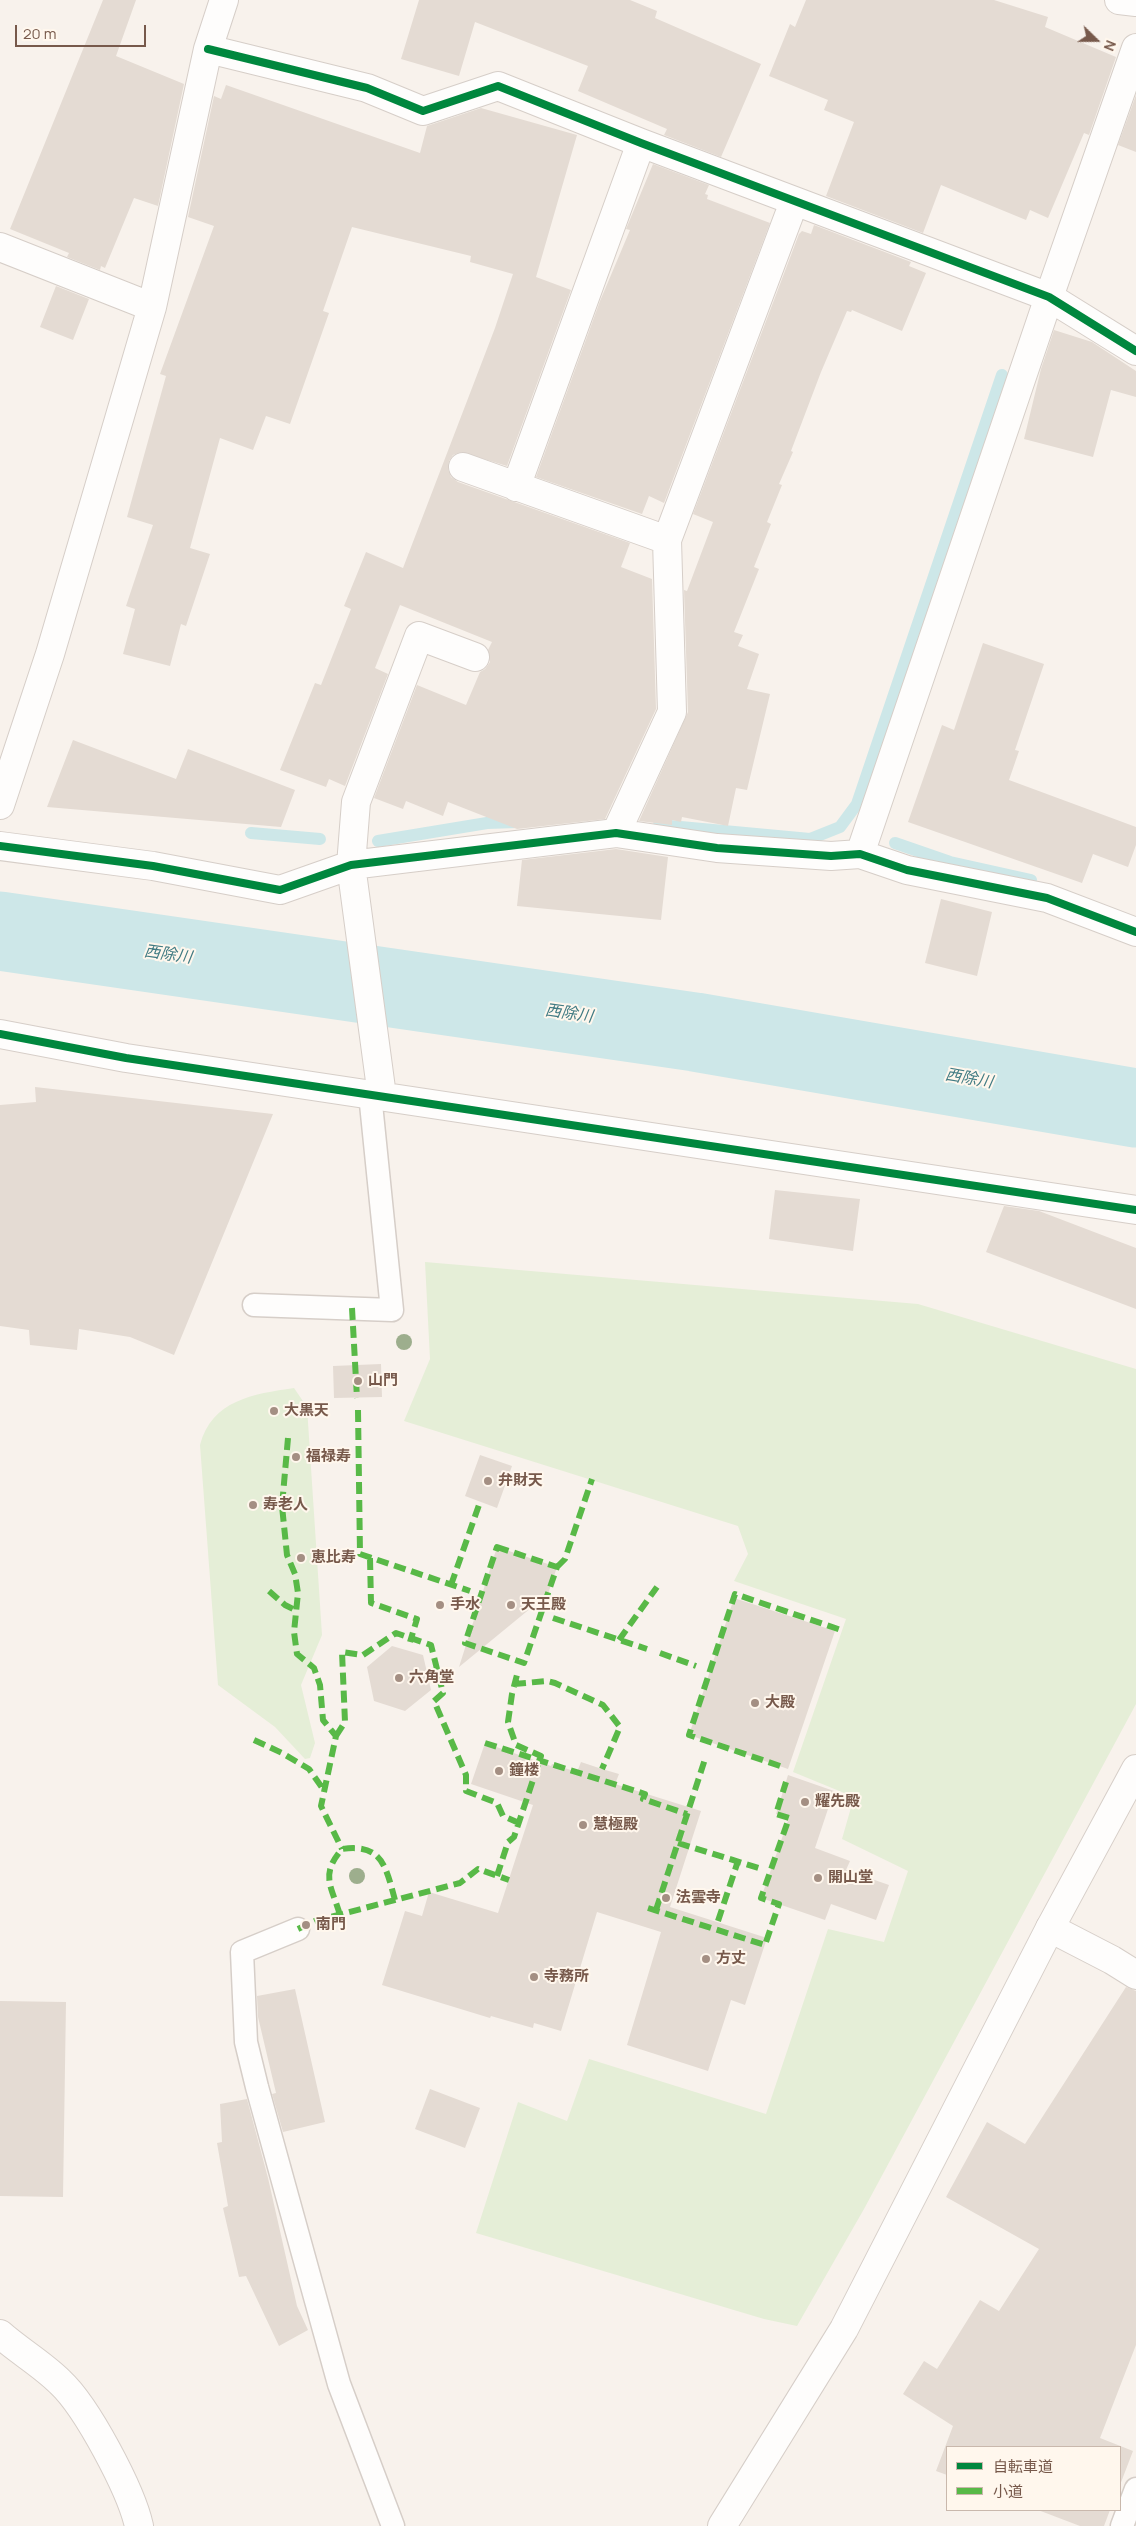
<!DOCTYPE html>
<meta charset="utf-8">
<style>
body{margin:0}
#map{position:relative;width:1136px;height:2526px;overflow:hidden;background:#f8f2ec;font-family:Manrope,"Noto Sans JP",sans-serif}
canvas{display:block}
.legend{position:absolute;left:946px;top:2446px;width:175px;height:65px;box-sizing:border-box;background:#fff7ed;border:1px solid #c9b8ac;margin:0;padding:6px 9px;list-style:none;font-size:15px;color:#77594b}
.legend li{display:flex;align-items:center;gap:10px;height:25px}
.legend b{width:25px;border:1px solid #c9b8ac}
.north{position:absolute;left:1071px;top:15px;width:50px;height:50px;-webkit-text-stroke:4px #fff7ed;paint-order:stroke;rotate:112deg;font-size:14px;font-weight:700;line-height:20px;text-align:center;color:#77594b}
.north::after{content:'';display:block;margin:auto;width:18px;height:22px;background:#77594b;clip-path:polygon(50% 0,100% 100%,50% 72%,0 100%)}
.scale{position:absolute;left:15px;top:25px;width:131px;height:22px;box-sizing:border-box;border:2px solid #77594b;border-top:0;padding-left:6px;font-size:15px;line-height:18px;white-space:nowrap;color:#77594b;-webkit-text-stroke:4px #fff7ed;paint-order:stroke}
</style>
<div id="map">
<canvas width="1136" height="2526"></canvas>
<ul class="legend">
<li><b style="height:6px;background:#00873e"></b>自転車道</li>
<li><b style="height:6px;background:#58b947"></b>小道</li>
</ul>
<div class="north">N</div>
<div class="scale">20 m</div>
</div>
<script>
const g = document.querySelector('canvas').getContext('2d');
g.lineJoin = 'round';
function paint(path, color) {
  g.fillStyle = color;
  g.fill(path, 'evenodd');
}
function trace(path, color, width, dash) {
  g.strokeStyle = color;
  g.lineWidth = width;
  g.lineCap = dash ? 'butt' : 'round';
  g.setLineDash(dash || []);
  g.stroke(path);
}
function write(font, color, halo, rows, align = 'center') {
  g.font = font + ' Manrope,"Noto Sans JP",sans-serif';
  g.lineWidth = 4;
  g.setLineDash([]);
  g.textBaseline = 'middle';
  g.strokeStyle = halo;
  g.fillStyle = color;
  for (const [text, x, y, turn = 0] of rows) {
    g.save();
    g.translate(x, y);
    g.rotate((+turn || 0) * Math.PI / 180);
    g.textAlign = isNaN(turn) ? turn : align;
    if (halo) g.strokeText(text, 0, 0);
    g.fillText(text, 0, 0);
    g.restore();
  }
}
const green = new Path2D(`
 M 425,1262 L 918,1304 L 1136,1369 L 1136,1704 L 864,2209 L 797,2326 L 764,2319 L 476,2233 L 518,2102 L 567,2121 L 589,2059 L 766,2114 L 828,1929 L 884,1942 L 908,1871 L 842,1839 L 854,1797 L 793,1772 L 846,1619 L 734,1581 L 748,1554 L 738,1526 L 404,1421 L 430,1359 Z
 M 294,1388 L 307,1407 L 322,1635 L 301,1685 L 315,1743 L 310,1758 L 305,1759 L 275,1727 L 218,1685 L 200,1445 C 212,1400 253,1394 294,1388 Z`);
const stream = new Path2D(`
 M 659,825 L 810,839 L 840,827 L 857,804 L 1002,375
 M 251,833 L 320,839
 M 378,841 L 487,823 L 517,822
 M 895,843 L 950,862 L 1031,880`);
const river = new Path2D(`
 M 0,931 L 695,1032 L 1136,1108`);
const building = new Path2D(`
 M 103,0 L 136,0 L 116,56 L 184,84 L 158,206 L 134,198 L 105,268 L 101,266 L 100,270 L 67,257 L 69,253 L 10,229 Z
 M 419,0 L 630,0 L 657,11 L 655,18 L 761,64 L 721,157 L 664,135 L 667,129 L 578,91 L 588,66 L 475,22 L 459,76 L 401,59 Z
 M 806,0 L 994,0 L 1048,17 L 1045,27 L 1116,57 L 1089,135 L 1084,133 L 1048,218 L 1030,210 L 1026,220 L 941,185 L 923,233 L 826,196 L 854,122 L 824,110 L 828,100 L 769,76 L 790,24 L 795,27 Z
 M 226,85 L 420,153 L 427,126 L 481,108 L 577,135 L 536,277 L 571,290 L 507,466 L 461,452 L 453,455 L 449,461 L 448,469 L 451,477 L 458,482 L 630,543 L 621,567 L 652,579 L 656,709 L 605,819 L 517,829 L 448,802 L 443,816 L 406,801 L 403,809 L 374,798 L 417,685 L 466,705 L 480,672 L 485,669 L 490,662 L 488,650 L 492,642 L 400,605 L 375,668 L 388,674 L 345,786 L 329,779 L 326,787 L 280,770 L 315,683 L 321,685 L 351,609 L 344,606 L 366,552 L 403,568 L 495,328 L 513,274 L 470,262 L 471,256 L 352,227 L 323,311 L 329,313 L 290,424 L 266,416 L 253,450 L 220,438 L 190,548 L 210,554 L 186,626 L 181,624 L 170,666 L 123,654 L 135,609 L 126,606 L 153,525 L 127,517 L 166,376 L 160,374 L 214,226 L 188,217 L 214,96 L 221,99 Z
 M 1136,95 L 1136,152 L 1118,145 Z
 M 653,164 L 709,185 L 705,194 L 708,195 L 707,199 L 770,223 L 664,503 L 649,496 L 642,514 L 536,477 L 600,301 L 630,230 L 626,229 Z
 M 814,225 L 911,262 L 909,266 L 926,273 L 902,331 L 852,310 L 851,312 L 847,311 L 821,372 L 791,451 L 793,452 L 779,484 L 782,485 L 767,522 L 771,524 L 754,567 L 759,569 L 734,632 L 743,635 L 738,646 L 759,654 L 747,689 L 770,694 L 747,790 L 736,788 L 728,826 L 682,817 L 681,822 L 672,820 L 672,825 L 639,821 L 688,712 L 684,590 L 687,591 L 713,522 L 693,514 L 799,234 L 802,231 L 811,234 Z
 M 56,286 L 89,299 L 73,340 L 40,327 Z
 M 1054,330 L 1092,342 L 1136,371 L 1136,397 L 1111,390 L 1093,457 L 1024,439 L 1041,369 Z
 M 983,643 L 1044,664 L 1015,750 L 1019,751 L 1009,780 L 1136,827 L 1136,845 L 1128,867 L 1093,854 L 1082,883 L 908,822 L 942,725 L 954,730 Z
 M 73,740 L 176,779 L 188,749 L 295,790 L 281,827 L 47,807 Z
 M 616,849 L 668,857 L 661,920 L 517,906 L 522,860 Z
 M 941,899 L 992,912 L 977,976 L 925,963 Z
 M 35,1087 L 273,1114 L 174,1355 L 130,1337 L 79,1329 L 77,1350 L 30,1345 L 29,1330 L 0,1326 L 0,1105 L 36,1102 Z
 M 775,1190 L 860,1199 L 853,1251 L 769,1239 Z
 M 1004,1206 L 1039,1211 L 1136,1248 L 1136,1309 L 986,1252 Z
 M 381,1364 L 382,1397 L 334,1398 L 333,1366 Z
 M 480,1455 L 512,1466 L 497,1508 L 465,1496 Z
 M 497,1547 L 557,1567 L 548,1594 L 459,1667 Z
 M 734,1598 L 835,1631 L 788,1769 L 689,1735 Z
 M 392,1646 L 423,1655 L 431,1690 L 405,1711 L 374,1701 L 367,1667 Z
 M 485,1743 L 551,1766 L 552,1764 L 577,1772 L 581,1762 L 602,1769 L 619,1774 L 615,1784 L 701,1811 L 670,1907 L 767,1938 L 745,2005 L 731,2000 L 708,2071 L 627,2045 L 661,1932 L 597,1912 L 561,2031 L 534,2023 L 533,2028 L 491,2016 L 490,2018 L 382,1985 L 405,1911 L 422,1916 L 429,1892 L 498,1913 L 533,1805 L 471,1784 Z
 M 788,1775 L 834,1791 L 815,1848 L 850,1861 L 846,1870 L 889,1885 L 876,1920 L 831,1904 L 825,1920 L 761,1898 L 789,1818 L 776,1814 Z
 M 1126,1987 L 1136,1991 L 1136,2345 L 1100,2438 L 1133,2451 L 1120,2485 L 1120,2447 L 947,2447 L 947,2475 L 936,2471 L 953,2426 L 903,2394 L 924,2361 L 937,2369 L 980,2300 L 999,2311 L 1039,2249 L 946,2197 L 987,2122 L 1025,2144 Z
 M 295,1989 L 325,2122 L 283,2132 L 272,2094 L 276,2093 L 258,2017 L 257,1996 Z
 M 0,2001 L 66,2002 L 63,2197 L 0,2196 Z
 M 430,2089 L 480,2108 L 465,2148 L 415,2129 Z
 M 247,2099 L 268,2178 L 297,2306 L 308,2330 L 279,2346 L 246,2276 L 239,2277 L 223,2208 L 228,2206 L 217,2143 L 222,2142 L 220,2104 Z
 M 1038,2510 L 1110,2510 L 1104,2526 L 1080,2526 Z`);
const service = new Path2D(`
 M 254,1305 L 392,1310 L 370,1094
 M 298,1929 L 242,1952 L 246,2042 L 257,2087 L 339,2384 L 393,2526
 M 1122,2526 L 1136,2489`);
const minor = new Path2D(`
 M 1119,0 L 1136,2
 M 208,49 L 367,88 L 423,111 L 498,86 L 641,143 L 1049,297 L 1136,351
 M 0,247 L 152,307
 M 463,467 L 667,540
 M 516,487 L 641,143
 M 0,805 L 50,654 L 152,307 L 208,49 L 224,0
 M 616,833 L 672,712 L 667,540 L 794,202
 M 0,846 L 153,866 L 280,890 L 351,865 L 616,833 L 717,848 L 831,856 L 860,854 L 907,870 L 1047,898 L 1136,932
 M 860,854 L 1049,297 L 1136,48
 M 0,1034 L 126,1058 L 1136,1210
 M 382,1096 L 351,865 L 356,802 L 419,636 L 475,657
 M 1050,1928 L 1112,1960 L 1136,1975
 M 0,2334 C 19,2351 42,2364 60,2382 C 87,2407 131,2490 139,2526`);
const tertiary = new Path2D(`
 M 722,2526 L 844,2329 L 1050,1928 L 1136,1769`);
const quiet = new Path2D(`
 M 352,1308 L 357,1398
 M 358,1410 L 360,1554 L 470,1591
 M 288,1438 L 282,1506 L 287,1555 L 295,1574 L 298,1593 L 294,1632 L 297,1654 L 314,1668 L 320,1685 L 323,1720 L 336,1736 L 321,1806 L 342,1849
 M 497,1547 L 557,1567 L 524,1663 L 465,1643 Z
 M 370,1558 L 371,1603 L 417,1619 L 410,1642
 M 557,1567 L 565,1559 L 592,1479
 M 451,1585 L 480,1502
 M 269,1591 L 285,1605 L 295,1610
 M 553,1618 L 647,1649
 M 619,1640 L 657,1587
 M 660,1653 L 696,1666
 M 514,1684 L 547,1681 L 555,1683 L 603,1705 L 620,1727 L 602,1769
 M 336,1736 L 345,1722 L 342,1652 L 363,1655 L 396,1633 L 431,1645 L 443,1693 L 434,1701 L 466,1775 L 466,1791 L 497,1803 L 503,1816 L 519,1823
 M 254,1740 L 282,1753 L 309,1769 L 323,1789
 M 485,1743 L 645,1794 L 643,1799 L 687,1814
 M 780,1766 L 689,1735 L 735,1594 L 841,1630
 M 678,1843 L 762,1869
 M 497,1876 L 508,1842 L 514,1837 L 541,1756 L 516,1745 L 508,1722 L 512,1694 L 518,1671
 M 648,1908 L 765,1945 L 779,1904 L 761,1898 L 789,1818 L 776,1814 L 786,1782
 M 656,1910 L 706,1756
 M 340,1915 C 331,1885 320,1875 342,1849 C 383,1843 386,1868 395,1900
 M 718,1921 L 738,1861
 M 298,1929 L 315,1921 L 460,1883 L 478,1869 L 509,1880`);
const cycleway = new Path2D(`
 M 208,49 L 367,88 L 423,111 L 498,86 L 641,143 L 1049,297 L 1136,351
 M 0,846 L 153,866 L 280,890 L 351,865 L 616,833 L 717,848 L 831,856 L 860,854 L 907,870 L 1047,898 L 1136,932
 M 0,1034 L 126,1058 L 1136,1210`);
const trees = [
 [404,1342],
 [357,1876]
];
const markers = [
 [358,1381,5,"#a48f83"],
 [274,1411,5,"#a48f83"],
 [296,1457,5,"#a48f83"],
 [488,1481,5,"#a48f83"],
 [253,1505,5,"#a48f83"],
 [301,1558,5,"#a48f83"],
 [440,1605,5,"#a48f83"],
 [511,1605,5,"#a48f83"],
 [399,1678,5,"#a48f83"],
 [755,1703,5,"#a48f83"],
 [499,1771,5,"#a48f83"],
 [805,1802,5,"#a48f83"],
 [583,1825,5,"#a48f83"],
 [818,1878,5,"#a48f83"],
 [666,1898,5,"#a48f83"],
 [306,1925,5,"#a48f83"],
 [706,1959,5,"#a48f83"],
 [534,1977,5,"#a48f83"]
];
const poiNames = [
 ["山門",368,1381],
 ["大黒天",284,1411],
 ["福禄寿",306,1457],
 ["弁財天",498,1481],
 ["寿老人",263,1505],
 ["恵比寿",311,1558],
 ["手水",450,1605],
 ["天王殿",521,1605],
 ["六角堂",409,1678],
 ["大殿",765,1703],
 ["鐘楼",509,1771],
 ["耀先殿",815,1802],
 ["慧極殿",593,1825],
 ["開山堂",828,1878],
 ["法雲寺",676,1898],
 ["南門",316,1925],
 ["方丈",716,1959],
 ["寺務所",544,1977]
];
const waterNames = [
 ["西除川",168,955,8],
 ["西除川",569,1014,8],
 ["西除川",969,1079,10]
];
paint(green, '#e5eed7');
trace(stream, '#cde7e8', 12);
trace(river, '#cde7e8', 79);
paint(building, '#e4dbd3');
trace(service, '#d6cec8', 25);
trace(minor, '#d6cec8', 30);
trace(tertiary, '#d6cec8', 30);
trace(service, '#fefdfc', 22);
trace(minor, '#fefdfc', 28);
trace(tertiary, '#fefdfc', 28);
trace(quiet, '#58b947', 6, [12, 6]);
trace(cycleway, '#00873e', 8);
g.fillStyle = '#9dae8d';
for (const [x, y] of trees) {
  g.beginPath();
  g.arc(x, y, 8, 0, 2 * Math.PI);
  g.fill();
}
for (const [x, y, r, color] of markers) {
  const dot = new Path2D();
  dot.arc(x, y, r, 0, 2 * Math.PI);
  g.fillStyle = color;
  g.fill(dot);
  trace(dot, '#fff7ed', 2);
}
write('bold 15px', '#77594b', '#fff7ed', poiNames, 'left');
write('italic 16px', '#417b83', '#fff7ed', waterNames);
</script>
